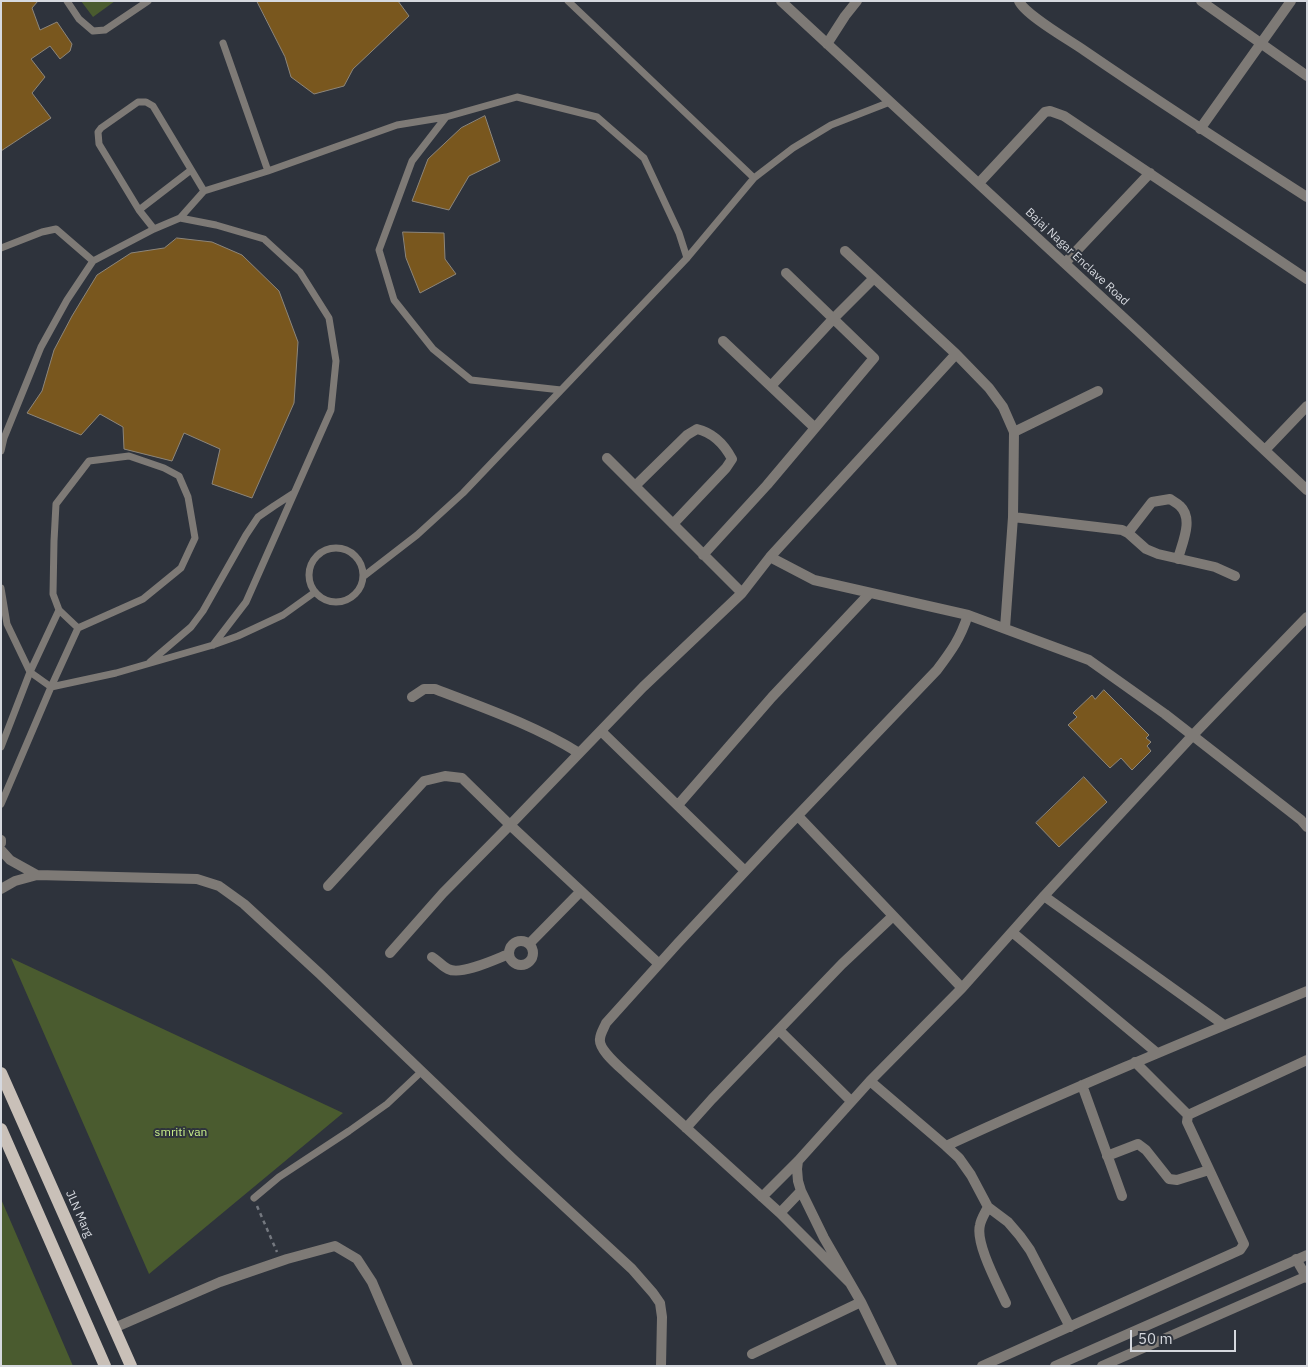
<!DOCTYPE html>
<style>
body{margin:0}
#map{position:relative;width:1308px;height:1367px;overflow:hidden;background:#2e333c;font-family:"IBM Plex Sans",sans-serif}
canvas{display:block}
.frame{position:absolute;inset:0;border:2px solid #d6d9df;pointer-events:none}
.scale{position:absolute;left:1130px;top:1330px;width:106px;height:22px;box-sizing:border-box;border:2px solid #d6d9df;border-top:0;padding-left:6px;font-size:15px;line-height:18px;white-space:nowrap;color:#d6d9df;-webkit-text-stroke:4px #2e333c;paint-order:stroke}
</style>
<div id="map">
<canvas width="1308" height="1367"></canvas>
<div class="frame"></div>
<div class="scale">50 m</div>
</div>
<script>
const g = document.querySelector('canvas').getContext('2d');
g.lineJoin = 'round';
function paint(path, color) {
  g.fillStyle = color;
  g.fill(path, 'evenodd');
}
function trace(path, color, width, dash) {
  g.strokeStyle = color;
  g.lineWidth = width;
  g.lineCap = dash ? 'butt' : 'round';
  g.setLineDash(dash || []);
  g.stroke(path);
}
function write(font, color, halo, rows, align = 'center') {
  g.font = font + ' "IBM Plex Sans",sans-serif';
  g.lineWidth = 4;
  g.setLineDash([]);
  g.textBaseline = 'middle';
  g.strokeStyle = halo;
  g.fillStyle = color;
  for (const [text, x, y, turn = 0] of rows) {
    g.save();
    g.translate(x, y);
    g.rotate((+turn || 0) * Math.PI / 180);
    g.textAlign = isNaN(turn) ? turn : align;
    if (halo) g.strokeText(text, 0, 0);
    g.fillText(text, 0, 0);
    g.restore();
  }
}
const green = new Path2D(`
 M 81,1 L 115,1 L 93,17 Z
 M 11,958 L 343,1113 L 149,1274 Z
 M 1,1199 L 73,1366 L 1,1366 Z`);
const building = new Path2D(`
 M 1,1 L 38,1 L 32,8 L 40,30 L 57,22 L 72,44 L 70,51 L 60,59 L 50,46 L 31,59 L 45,77 L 32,93 L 51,118 L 1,151 Z
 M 257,1 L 398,1 L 409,16 L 353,69 L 344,86 L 314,94 L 291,77 L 285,57 Z
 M 485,116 L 500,161 L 469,176 L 449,210 L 412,201 L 428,159 L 461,128 Z
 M 403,232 L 444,233 L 445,259 L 456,274 L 420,293 L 406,258 Z
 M 177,238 L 212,242 L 242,255 L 279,291 L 298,342 L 294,403 L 252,498 L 212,484 L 220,449 L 184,433 L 172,461 L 124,449 L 123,427 L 100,414 L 81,435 L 27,413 L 42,391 L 54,350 L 72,316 L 97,275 L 131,253 L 164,248 Z
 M 1104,690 L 1149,735 L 1146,738 L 1151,742 L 1147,746 L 1151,751 L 1132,770 L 1121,758 L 1110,768 L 1068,725 L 1077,717 L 1073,713 L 1092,695 L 1095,699 Z
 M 1084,777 L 1107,802 L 1059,847 L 1036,823 Z`);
const path = new Path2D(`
 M 257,1206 L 277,1252`);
const service = new Path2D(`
 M 67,1 L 79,19 L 93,31 L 105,30 L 148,1
 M 568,1 L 754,178
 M 223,43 L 268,171
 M 139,210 L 191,170
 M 180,218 L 204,191 L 268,171 L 397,125 L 446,117
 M 154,229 L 139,210 L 99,144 L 98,132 L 101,128 L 138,102 L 146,102 L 153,106 L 204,191
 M 1,248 L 42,232 L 56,229 L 93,261
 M 561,390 L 471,380 L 433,349 L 394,300 L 379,250 L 412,161 L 446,117 L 517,97 L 597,117 L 644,158 L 679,233 L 687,258
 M 1,451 L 4,438 L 41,347 L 67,300 L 93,261 L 154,229 L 180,218 L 216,225 L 264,239 L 300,272 L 329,318 L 336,361 L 331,410 L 246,602 L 213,645
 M309 575a27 27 0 1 1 54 0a27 27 0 1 1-54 0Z
 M 364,576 L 417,535 L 463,493 L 687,258 L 754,178 L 793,148 L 831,125 L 890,102
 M 1,588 L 7,624 L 30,672 L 51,687 L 116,673 L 213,645 L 238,636 L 283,615 L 315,592
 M 150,662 L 191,627 L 203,611 L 246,535 L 258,517 L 274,506 L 294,493
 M 1,747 L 30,672 L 59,610
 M 1,804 L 51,687 L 78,628 L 143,599 L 181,568 L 195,538 L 188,497 L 179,476 L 164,468 L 129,456 L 89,461 L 56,504 L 54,541 L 53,594 L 59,610 L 78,628
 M 254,1198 L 279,1177 L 349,1131 L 387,1104 L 422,1071`);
const minor = new Path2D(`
 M 781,1 L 1138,331 L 1307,490
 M 1019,1 C 1025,15 1071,41 1085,51 C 1158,101 1232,149 1307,197
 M 1201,1 L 1307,76
 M 827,44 L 845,16 L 857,1
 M 1200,129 L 1291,1
 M 979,183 L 1045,112 L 1050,111 L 1064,116 L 1307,279
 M 845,251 L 956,354 L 989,388 L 1003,407 L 1014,432
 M 1065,263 L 1150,173
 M 723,341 L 815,428
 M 771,386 L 833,319 L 874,278
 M 1265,450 L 1307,406
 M 607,458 L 742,593
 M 635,486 L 687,435 L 697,429 C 714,433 724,444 732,459 L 726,468 L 673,524
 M 1013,517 L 1122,530 L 1128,533 L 1146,549 L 1158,554 L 1215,567 L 1235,576
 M 1128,533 L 1152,502 L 1170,499 C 1173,501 1177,503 1180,506 C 1194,519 1182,543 1178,559
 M 703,555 L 767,485 L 874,358 L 786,273
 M 770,557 L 814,580 L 968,615 L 1089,660 L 1165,714 L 1301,820 L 1307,827
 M 1005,628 L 1013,517 L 1014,432 L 1098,391
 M 412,697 L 424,689 L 435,689 C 484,708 534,725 579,753
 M 601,731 L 745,871
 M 678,805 L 772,697 L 870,593
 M 798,816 L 962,988
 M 1,840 L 1,843
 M 1,850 L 10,860 L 37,875
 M 328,886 L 424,781 L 445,776 L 462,778 L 510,825 L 443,893 L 390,953
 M 1,889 L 15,881 L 37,875 L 197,879 L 219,886 L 244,904 L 320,974 L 512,1158 L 632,1269 L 653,1293 L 660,1303 L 662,1317 L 661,1366
 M 1044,896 L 1224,1025
 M 1012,932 L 1157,1053
 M509 953a12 12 0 1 1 24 0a12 12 0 1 1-24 0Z
 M 529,944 L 581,891
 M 432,957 C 437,960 442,966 448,969 C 461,976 496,959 509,954
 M 659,964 L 510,825 L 643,687 L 742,593 L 770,557 L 956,354
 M 779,1030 L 851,1101
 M 1135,1062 L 1188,1115
 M 870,1081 L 946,1146 C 1065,1091 1186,1041 1307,991
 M 1082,1085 L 1122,1196
 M 686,1128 L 712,1099 L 842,964 L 893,916
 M 946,1146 L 959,1158 L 971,1175 L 988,1207 L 1008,1222 L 1020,1236 L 1030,1250 L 1070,1327
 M 1107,1156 L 1138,1144 L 1146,1150 L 1169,1179 L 1177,1180 L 1209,1170
 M 798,1161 L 797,1169 L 798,1181 L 801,1191 L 824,1238 L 861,1302 L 892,1366
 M 762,1197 L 798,1161 L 870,1081 L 962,988 L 1044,896 L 1193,735 L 1307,617
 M 988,1207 C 985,1213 981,1219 980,1225 C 975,1243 998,1285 1006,1303
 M 780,1213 L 801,1191
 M 1296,1259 L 1307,1278
 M 850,1283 L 780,1213 L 628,1075 C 621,1068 598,1050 600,1039 C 600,1034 604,1028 606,1023 L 678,943 L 780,834 L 937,670 C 952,650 960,639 968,615
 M 114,1328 L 220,1282 L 287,1259 L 335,1246 L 357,1259 L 372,1282 L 408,1366
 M 752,1354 L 861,1302
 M 982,1366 L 1240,1250 L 1244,1244 L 1187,1122 L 1188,1115 L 1307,1060`);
const tertiary = new Path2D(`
 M 1055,1366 L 1307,1255
 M 1102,1366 L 1307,1276`);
const primary = new Path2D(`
 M 1,1073 L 131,1366
 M 1,1129 L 105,1366`);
const streetNames = [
 ["Bajaj Nagar Enclave Road",1077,257,43],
 ["JLN Marg",79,1214,66]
];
const parkNames = [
 ["smriti van",181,1133]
];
paint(green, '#4a5b2f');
paint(building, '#79571e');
trace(building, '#8d867b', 1);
trace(path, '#74787f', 2.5, [4, 4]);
trace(service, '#7e7a76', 7);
trace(minor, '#7e7a76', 10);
trace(tertiary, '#7e7a76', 10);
trace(primary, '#c9c0b8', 12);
write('12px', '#d6d9df', '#2e333c', streetNames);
write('12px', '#c9f08a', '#2e333c', parkNames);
</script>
